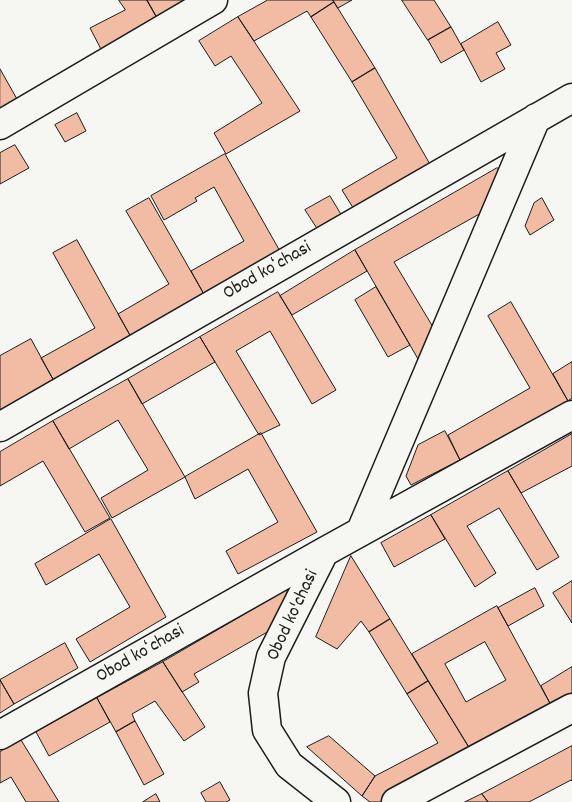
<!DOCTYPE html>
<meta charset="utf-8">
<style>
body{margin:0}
canvas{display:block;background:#f6f6f2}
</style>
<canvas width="572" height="802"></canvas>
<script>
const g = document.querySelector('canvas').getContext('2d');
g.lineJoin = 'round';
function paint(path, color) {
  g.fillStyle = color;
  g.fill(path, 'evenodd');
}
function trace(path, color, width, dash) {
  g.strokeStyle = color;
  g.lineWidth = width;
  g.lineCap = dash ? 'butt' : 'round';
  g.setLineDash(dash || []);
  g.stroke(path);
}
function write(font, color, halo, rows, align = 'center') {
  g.font = font + ' Dekko,sans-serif';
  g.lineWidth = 4;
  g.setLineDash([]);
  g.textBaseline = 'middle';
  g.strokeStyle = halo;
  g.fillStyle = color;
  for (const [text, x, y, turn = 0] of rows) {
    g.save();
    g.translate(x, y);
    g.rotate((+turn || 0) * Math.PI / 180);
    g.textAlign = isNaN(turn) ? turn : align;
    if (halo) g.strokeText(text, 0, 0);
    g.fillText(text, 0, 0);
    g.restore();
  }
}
const building = new Path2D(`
 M 119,0 L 147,0 L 159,21 L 103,53 L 90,28 L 125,10 Z
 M 147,0 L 196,0 L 159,21 Z
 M 268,0 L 333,0 L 334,2 L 311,17 L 307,11 L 254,41 L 238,17 Z
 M 333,0 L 352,0 L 338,8 Z
 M 402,0 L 434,0 L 451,27 L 428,40 Z
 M 334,2 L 375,68 L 352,82 L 311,17 Z
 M 238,17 L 300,111 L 226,154 L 214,133 L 262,103 L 231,56 L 215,66 L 199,41 Z
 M 498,22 L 511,45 L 496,53 L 505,69 L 481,82 L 461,44 Z
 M 451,27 L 464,50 L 441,63 L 428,40 Z
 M 375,68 L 431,166 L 355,211 L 342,190 L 397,158 L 352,82 Z
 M 0,69 L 17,99 L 0,109 Z
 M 77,113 L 86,131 L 65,142 L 55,125 Z
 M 15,145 L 29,168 L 0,184 L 0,153 Z
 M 225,154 L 281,253 L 205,296 L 191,271 L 244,241 L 214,187 L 195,198 L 197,201 L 164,220 L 151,196 Z
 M 497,168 L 507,169 L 490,208 L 394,262 L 433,327 L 418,359 L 355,250 Z
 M 330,196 L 342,216 L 318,230 L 305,210 Z
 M 149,198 L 205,296 L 131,337 L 118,314 L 169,284 L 126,211 Z
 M 542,198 L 554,220 L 530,235 L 525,226 L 534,203 Z
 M 77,240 L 131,337 L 54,381 L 41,358 L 95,328 L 53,253 Z
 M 355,250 L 367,271 L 292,315 L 280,296 Z
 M 376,287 L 410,345 L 388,357 L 355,300 Z
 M 278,292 L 336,390 L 312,404 L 270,331 L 236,351 L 280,425 L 259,435 L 200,337 Z
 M 511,302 L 568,401 L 460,460 L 448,435 L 530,388 L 488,316 Z
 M 200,337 L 215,362 L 142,404 L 128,379 Z
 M 31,339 L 54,381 L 0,411 L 0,356 Z
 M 572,362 L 572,398 L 568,401 L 553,374 Z
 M 128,379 L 185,477 L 112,518 L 101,498 L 148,470 L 118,420 L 69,449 L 53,421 Z
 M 53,421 L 110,518 L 85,532 L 43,461 L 0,486 L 0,452 Z
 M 445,431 L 460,460 L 411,485 L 406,476 L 418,445 Z
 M 261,433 L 317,532 L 238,574 L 226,551 L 278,522 L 248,469 L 195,499 L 185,477 Z
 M 572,434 L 572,466 L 521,493 L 508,471 Z
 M 508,471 L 559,557 L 537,570 L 499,508 L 467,526 L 496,573 L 475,587 L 431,515 Z
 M 431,515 L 445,539 L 394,567 L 381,543 Z
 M 111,519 L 166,617 L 90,662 L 76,639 L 130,607 L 99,554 L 46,585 L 35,564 Z
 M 351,556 L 390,619 L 369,632 L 361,621 L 337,649 L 316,637 Z
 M 572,581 L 572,623 L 553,593 Z
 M 535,588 L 544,606 L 508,626 L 498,608 Z
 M 288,589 L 276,627 L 194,674 L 199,682 L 182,692 L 163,662 Z
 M 497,606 L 553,709 L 473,754 L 412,654 ZM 485,642 L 506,680 L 466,702 L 445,664 Z
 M 390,619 L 428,681 L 407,694 L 369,632 Z
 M 65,643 L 78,668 L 14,704 L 0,680 Z
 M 163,662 L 205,727 L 184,741 L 155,701 L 132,714 L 135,721 L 116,732 L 97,698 Z
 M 572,667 L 572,698 L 553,709 L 541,686 Z
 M 0,680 L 14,704 L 0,713 Z
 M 428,681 L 473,754 L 385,802 L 370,802 L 362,796 L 375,776 L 438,743 L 407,694 Z
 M 97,698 L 110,722 L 49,756 L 36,732 Z
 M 135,721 L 164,774 L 144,785 L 116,732 Z
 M 329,736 L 375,776 L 362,796 L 307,747 Z
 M 21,740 L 59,802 L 26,802 L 11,777 L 0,783 L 0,752 Z
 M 572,746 L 572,781 L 571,780 L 529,802 L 488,802 L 482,794 Z
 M 220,782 L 230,800 L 226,802 L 206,802 L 201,793 Z
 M 156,794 L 160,802 L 143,802 Z
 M 482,794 L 488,802 L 465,802 Z`);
const minor = new Path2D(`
 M 0,125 L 213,0
 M 0,427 L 572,98
 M 361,531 L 536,118
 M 324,552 L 271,657 L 263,693 L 267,730 L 289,765 L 336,802
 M 0,735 L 324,552 L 572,415
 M 396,802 L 572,708`);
const streetNames = [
 ["Obod koʻchasi",268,272,-30],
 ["Obod ko'chasi",294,616,-65],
 ["Obod koʻchasi",141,655,-30]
];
paint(building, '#f1bca3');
trace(building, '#1c1c1c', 1);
trace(minor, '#1c1c1c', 31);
trace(minor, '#f6f6f2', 28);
write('19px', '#1c1c1c', '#f6f6f2', streetNames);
</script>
